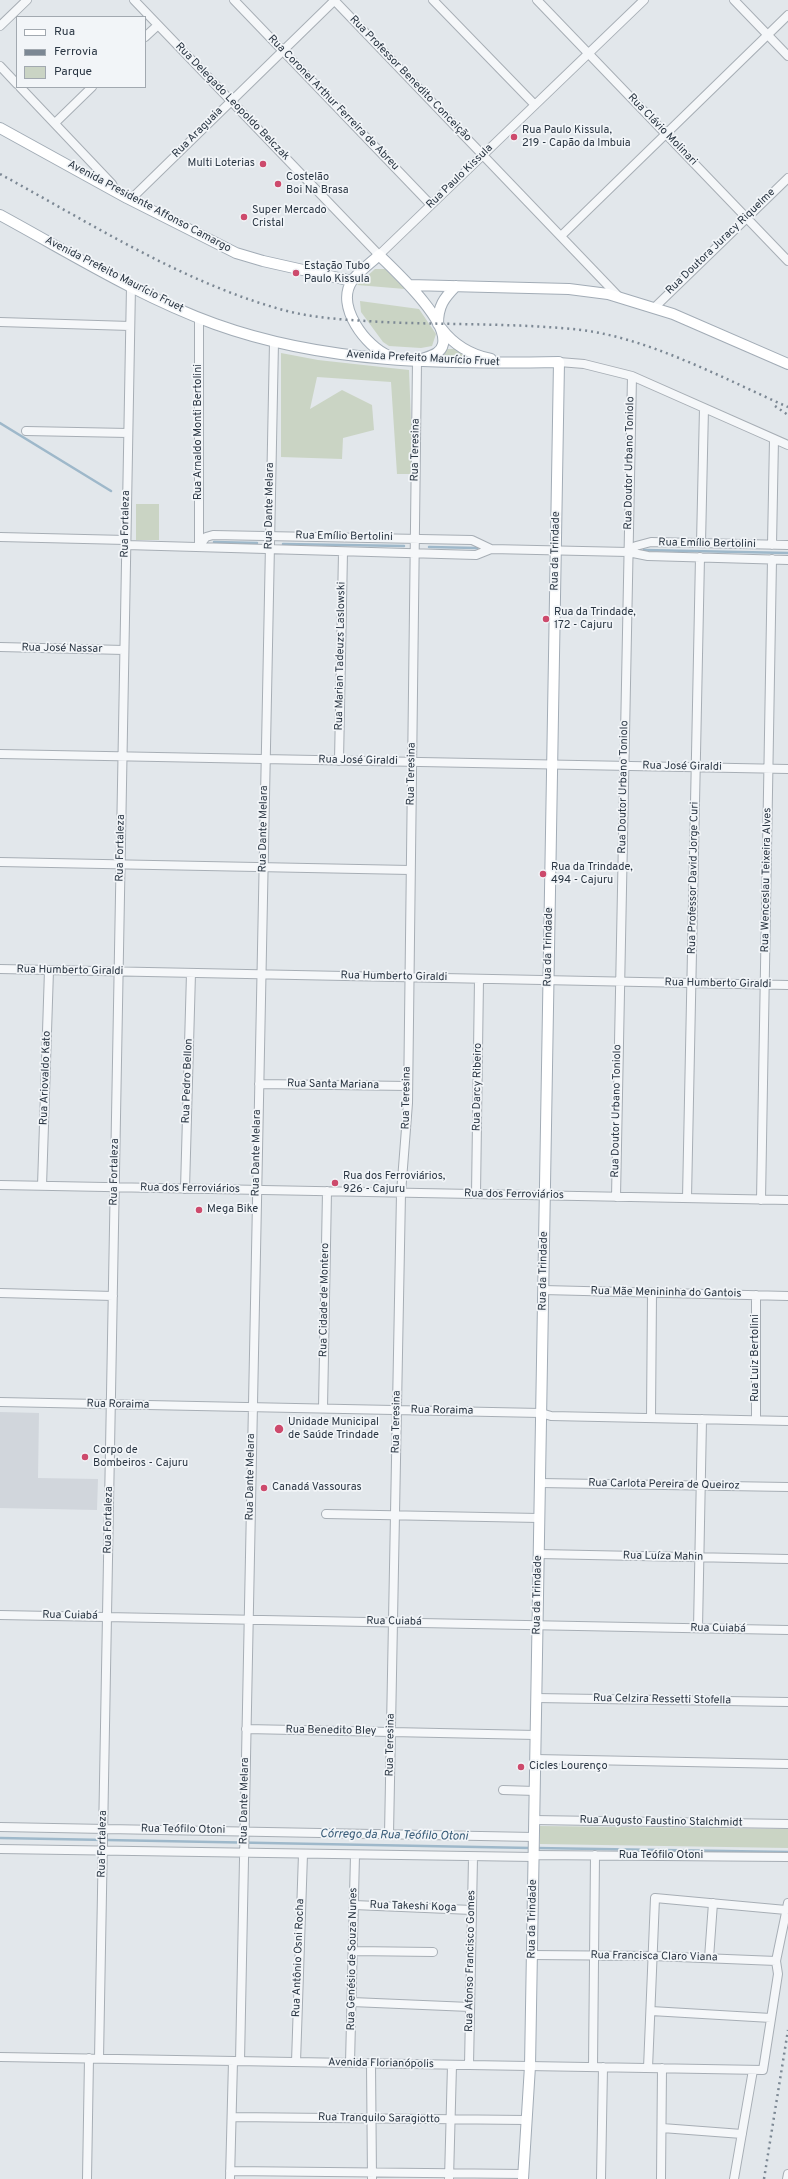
<!DOCTYPE html>
<meta charset="utf-8">
<style>
body{margin:0}
#map{position:relative;width:788px;height:2179px;overflow:hidden;background:#e2e7eb;font-family:Overpass,sans-serif}
canvas{display:block}
.legend{position:absolute;left:16px;top:16px;width:130px;height:72px;box-sizing:border-box;background:#f2f5f8;border:1px solid #a2a9b0;margin:0;padding:5px 7px;list-style:none;font-size:12px;color:#2a3643}
.legend li{display:flex;align-items:center;gap:8px;height:20px}
.legend b{width:20px;border:1px solid #a2a9b0}
</style>
<div id="map">
<canvas width="788" height="2179"></canvas>
<ul class="legend">
<li><b style="height:5px;background:#fff"></b>Rua</li>
<li><b style="height:5px;background:#7c8894"></b>Ferrovia</li>
<li><b style="height:11px;background:#cad4c4"></b>Parque</li>
</ul>
</div>
<script>
const g = document.querySelector('canvas').getContext('2d');
g.lineJoin = 'round';
function paint(path, color) {
  g.fillStyle = color;
  g.fill(path, 'evenodd');
}
function trace(path, color, width, dash) {
  g.strokeStyle = color;
  g.lineWidth = width;
  g.lineCap = dash ? 'butt' : 'round';
  g.setLineDash(dash || []);
  g.stroke(path);
}
function write(font, color, halo, rows, align = 'center') {
  g.font = font + ' Overpass,sans-serif';
  g.lineWidth = 3.5;
  g.setLineDash([]);
  g.textBaseline = 'middle';
  g.strokeStyle = halo;
  g.fillStyle = color;
  for (const [text, x, y, turn = 0] of rows) {
    g.save();
    g.translate(x, y);
    g.rotate((+turn || 0) * Math.PI / 180);
    g.textAlign = isNaN(turn) ? turn : align;
    if (halo) g.strokeText(text, 0, 0);
    g.fillText(text, 0, 0);
    g.restore();
  }
}
const built = new Path2D(`
 M 0,1412 L 39,1413 L 38,1478 L 98,1479 L 97,1510 L 0,1508 Z`);
const green = new Path2D(`
 M 375,269 L 385,269 L 405,289 L 357,285 Z
 M 360,301 L 419,309 L 436,334 L 432,346 L 421,348 L 389,346 L 383,342 L 361,312 Z
 M 447,349 L 455,349 L 473,360 L 442,358 Z
 M 281,353 L 318,360 L 409,370 L 413,474 L 397,474 L 391,382 L 317,377 L 310,409 L 342,390 L 372,405 L 374,430 L 343,438 L 342,459 L 281,457 Z
 M 136,504 L 159,504 L 159,540 L 136,540 Z
 M 540,1826 L 788,1829 L 788,1848 L 540,1844 Z`);
const stream = new Path2D(`
 M 0,423 L 111,491
 M 214,542 L 257,543
 M 283,544 L 404,546
 M 429,547 L 477,548
 M 644,550 L 788,553
 M 0,1838 L 531,1848
 M 536,1848 L 788,1852`);
const minor = new Path2D(`
 M 134,0 L 379,255 L 644,0
 M 234,0 L 431,205
 M 334,0 L 619,297
 M 433,0 L 535,105
 M 537,0 L 788,261
 M 734,0 L 788,56
 M 0,26 L 27,0
 M 145,37 L 158,25
 M 0,66 L 17,84
 M 20,87 L 112,184 L 116,192
 M 55,123 L 92,87
 M 130,200 L 335,0
 M 561,236 L 788,15
 M 655,307 L 788,178
 M 199,318 L 199,546
 M 0,322 L 130,326
 M 559,362 L 584,364 L 632,376 L 788,445
 M 26,431 L 128,433
 M 0,537 L 126,540
 M 701,543 L 704,408
 M 126,545 L 476,555 L 491,549 L 628,552 L 648,556 L 788,560
 M 772,545 L 774,439
 M 199,546 L 206,537 L 213,535 L 472,540 L 491,549
 M 628,552 L 636,546 L 651,542 L 788,545
 M 0,647 L 124,650
 M 0,754 L 788,769
 M 339,761 L 343,552
 M 0,862 L 410,870
 M 0,969 L 788,985
 M 259,1084 L 408,1086
 M 0,1185 L 788,1200
 M 42,1186 L 49,970
 M 185,1189 L 191,973
 M 476,1194 L 479,979
 M 616,1197 L 632,376
 M 687,1198 L 700,557
 M 761,1200 L 772,559
 M 543,1290 L 788,1296
 M 0,1293 L 113,1296
 M 756,1295 L 756,1420
 M 0,1402 L 541,1413 L 551,1416 L 788,1421
 M 323,1408 L 327,1191
 M 651,1418 L 652,1293
 M 540,1483 L 788,1487
 M 326,1514 L 539,1518
 M 539,1554 L 788,1559
 M 0,1615 L 788,1630
 M 698,1628 L 702,1419
 M 536,1698 L 788,1702
 M 246,1729 L 536,1735
 M 535,1759 L 788,1764
 M 503,1790 L 535,1791
 M 534,1820 L 788,1824
 M 0,1827 L 534,1837
 M 389,1834 L 401,1193 L 408,1103 L 417,361
 M 0,1849 L 534,1857
 M 534,1855 L 788,1857
 M 354,1905 L 472,1910
 M 353,1951 L 433,1952
 M 532,1955 L 653,1956 L 776,1961
 M 709,1958 L 713,1903
 M 352,2002 L 470,2007
 M 651,2011 L 771,2018
 M 0,2057 L 763,2070 L 778,1974 L 776,1961 L 788,1903
 M 99,2058 L 131,286
 M 240,2061 L 274,342
 M 296,2062 L 303,1854
 M 350,2063 L 355,1855
 M 371,2063 L 372,2179
 M 469,2065 L 473,1857
 M 593,2067 L 595,1855
 M 648,2068 L 655,1898 L 786,1910
 M 232,2117 L 526,2120
 M 662,2128 L 742,2134
 M 230,2171 L 523,2174
 M 87,2179 L 89,2058
 M 230,2179 L 233,2061
 M 449,2179 L 452,2065
 M 601,2179 L 603,2067
 M 661,2179 L 662,2068
 M 734,2179 L 753,2070
 M 787,2179 L 788,2174`);
const major = new Path2D(`
 M 0,128 L 127,198 L 236,253 L 263,261 L 352,281
 M 0,215 C 70,253 140,297 215,324 C 326,364 443,364 559,362 L 530,2066 L 523,2179
 M 409,285 L 569,289 L 608,294 L 673,314 L 788,364
 M 438,324 C 438,306 444,298 456,286
 M 441,328 C 453,344 471,355 491,359
 M 389,356 C 366,347 335,306 352,281 C 359,271 371,263 379,255 C 395,271 448,319 443,344 C 441,354 430,356 422,359`);
const rail = new Path2D(`
 M 0,174 C 92,224 185,284 287,311 C 319,319 351,320 383,322 C 446,325 509,323 572,329 C 644,335 722,378 788,407
 M 775,406 L 788,415
 M 764,2179 L 788,2030`);
const markers = [
 [514,137,4,"#cd4a6c"],
 [263,164,4,"#cd4a6c"],
 [278,184,4,"#cd4a6c"],
 [244,217,4,"#cd4a6c"],
 [296,273,4,"#cd4a6c"],
 [546,619,4,"#cd4a6c"],
 [543,874,4,"#cd4a6c"],
 [335,1183,4,"#cd4a6c"],
 [199,1210,4,"#cd4a6c"],
 [279,1429,5,"#cd4a6c"],
 [85,1457,4,"#cd4a6c"],
 [264,1488,4,"#cd4a6c"],
 [521,1767,4,"#cd4a6c"]
];
const streetNames = [
 ["Rua Professor Benedito Conceição",410,79,46],
 ["Rua Delegado Leopoldo Belczak",232,102,46],
 ["Rua Coronel Arthur Ferreira de Abreu",333,103,46],
 ["Rua Clávio Molinari",662,130,46],
 ["Rua Araguaia",198,133,-45],
 ["Rua Paulo Kissula",460,177,-44],
 ["Avenida Presidente Affonso Camargo",149,207,28],
 ["Rua Doutora Juracy Riquelme",721,242,-44],
 ["Avenida Prefeito Maurício Fruet",114,275,27],
 ["Avenida Prefeito Maurício Fruet",423,359,3],
 ["Rua Arnaldo Monti Bertolini",199,432,-90],
 ["Rua Teresina",416,450,-89],
 ["Rua Doutor Urbano Toniolo",630,463,-89],
 ["Rua Dante Melara",270,506,-89],
 ["Rua Fortaleza",126,524,-89],
 ["Rua Emílio Bertolini",344,537,1],
 ["Rua Emílio Bertolini",707,544,1],
 ["Rua da Trindade",556,551,-89],
 ["Rua José Nassar",62,649,1],
 ["Rua Marian Tadeuzs Laslowski",341,656,-89],
 ["Rua José Giraldi",358,761,1],
 ["Rua José Giraldi",682,767,1],
 ["Rua Teresina",412,774,-89],
 ["Rua Doutor Urbano Toniolo",624,787,-89],
 ["Rua Dante Melara",264,829,-89],
 ["Rua Fortaleza",121,848,-89],
 ["Rua Professor David Jorge Curi",694,878,-89],
 ["Rua Wenceslau Teixeira Alves",767,880,-89],
 ["Rua da Trindade",549,947,-89],
 ["Rua Humberto Giraldi",70,971,1],
 ["Rua Humberto Giraldi",394,977,1],
 ["Rua Humberto Giraldi",718,984,1],
 ["Rua Ariovaldo Kato",46,1078,-88],
 ["Rua Pedro Bellon",188,1081,-88],
 ["Rua Santa Mariana",333,1085,1],
 ["Rua Darcy Ribeiro",478,1087,-89],
 ["Rua Teresina",407,1098,-89],
 ["Rua Doutor Urbano Toniolo",617,1111,-89],
 ["Rua Dante Melara",257,1153,-89],
 ["Rua Fortaleza",115,1172,-89],
 ["Rua dos Ferroviários",190,1189,1],
 ["Rua dos Ferroviários",514,1195,1],
 ["Rua da Trindade",544,1271,-89],
 ["Rua Mãe Menininha do Gantois",666,1293,1],
 ["Rua Cidade de Montero",325,1300,-89],
 ["Rua Luiz Bertolini",756,1358,-90],
 ["Rua Roraima",118,1405,1],
 ["Rua Roraima",442,1411,1],
 ["Rua Teresina",397,1422,-89],
 ["Rua Dante Melara",251,1477,-89],
 ["Rua Carlota Pereira de Queiroz",664,1485,1],
 ["Rua Fortaleza",109,1520,-89],
 ["Rua Luíza Mahin",663,1557,1],
 ["Rua da Trindade",538,1595,-89],
 ["Rua Cuiabá",70,1616,1],
 ["Rua Cuiabá",394,1622,1],
 ["Rua Cuiabá",718,1629,1],
 ["Rua Celzira Ressetti Stofella",662,1700,1],
 ["Rua Benedito Bley",331,1731,1],
 ["Rua Teresina",391,1745,-89],
 ["Rua Dante Melara",245,1801,-89],
 ["Rua Augusto Faustino Stalchmidt",661,1822,1],
 ["Rua Teófilo Otoni",183,1830,1],
 ["Rua Fortaleza",103,1844,-89],
 ["Rua Teófilo Otoni",661,1856],
 ["Rua Takeshi Koga",413,1907,2],
 ["Rua da Trindade",533,1919,-89],
 ["Rua Francisca Claro Viana",654,1957,1],
 ["Rua Antônio Osni Rocha",299,1958,-88],
 ["Rua Genésio de Souza Nunes",353,1959,-89],
 ["Rua Afonso Francisco Gomes",471,1961,-89],
 ["Avenida Florianópolis",381,2064,1],
 ["Rua Tranquilo Saragiotto",379,2119,1]
];
const poiNames = [
 ["Rua Paulo Kissula,",522,131],
 ["219 - Capão da Imbuia",522,144],
 ["Multi Loterias",255,164,"right"],
 ["Costelão",286,178],
 ["Boi Na Brasa",286,191],
 ["Super Mercado",252,211],
 ["Cristal",252,224],
 ["Estação Tubo",304,267],
 ["Paulo Kissula",304,280],
 ["Rua da Trindade,",554,613],
 ["172 - Cajuru",554,626],
 ["Rua da Trindade,",551,868],
 ["494 - Cajuru",551,881],
 ["Rua dos Ferroviários,",343,1177],
 ["926 - Cajuru",343,1190],
 ["Mega Bike",207,1210],
 ["Unidade Municipal",288,1423],
 ["de Saúde Trindade",288,1436],
 ["Corpo de",93,1451],
 ["Bombeiros - Cajuru",93,1464],
 ["Canadá Vassouras",272,1488],
 ["Cicles Lourenço",529,1767]
];
const waterNames = [
 ["Córrego da Rua Teófilo Otoni",394,1836,1]
];
paint(built, '#d1d6dc');
paint(green, '#cad4c4');
trace(stream, '#9eb8ca', 2.5);
trace(minor, '#a7aeb5', 10);
trace(major, '#a2acb6', 12);
trace(minor, '#f5f7f9', 8);
trace(major, '#fff', 10);
trace(rail, '#7c8894', 2.5, [2, 4]);
for (const [x, y, r, color] of markers) {
  const dot = new Path2D();
  dot.arc(x, y, r, 0, 2 * Math.PI);
  g.fillStyle = color;
  g.fill(dot);
  trace(dot, '#f2f5f8', 1.5);
}
write('11px', '#2a3643', '#f2f5f8', streetNames);
write('11px', '#2a3643', '#f2f5f8', poiNames, 'left');
write('italic 12px', '#355976', '#f2f5f8', waterNames);
</script>
